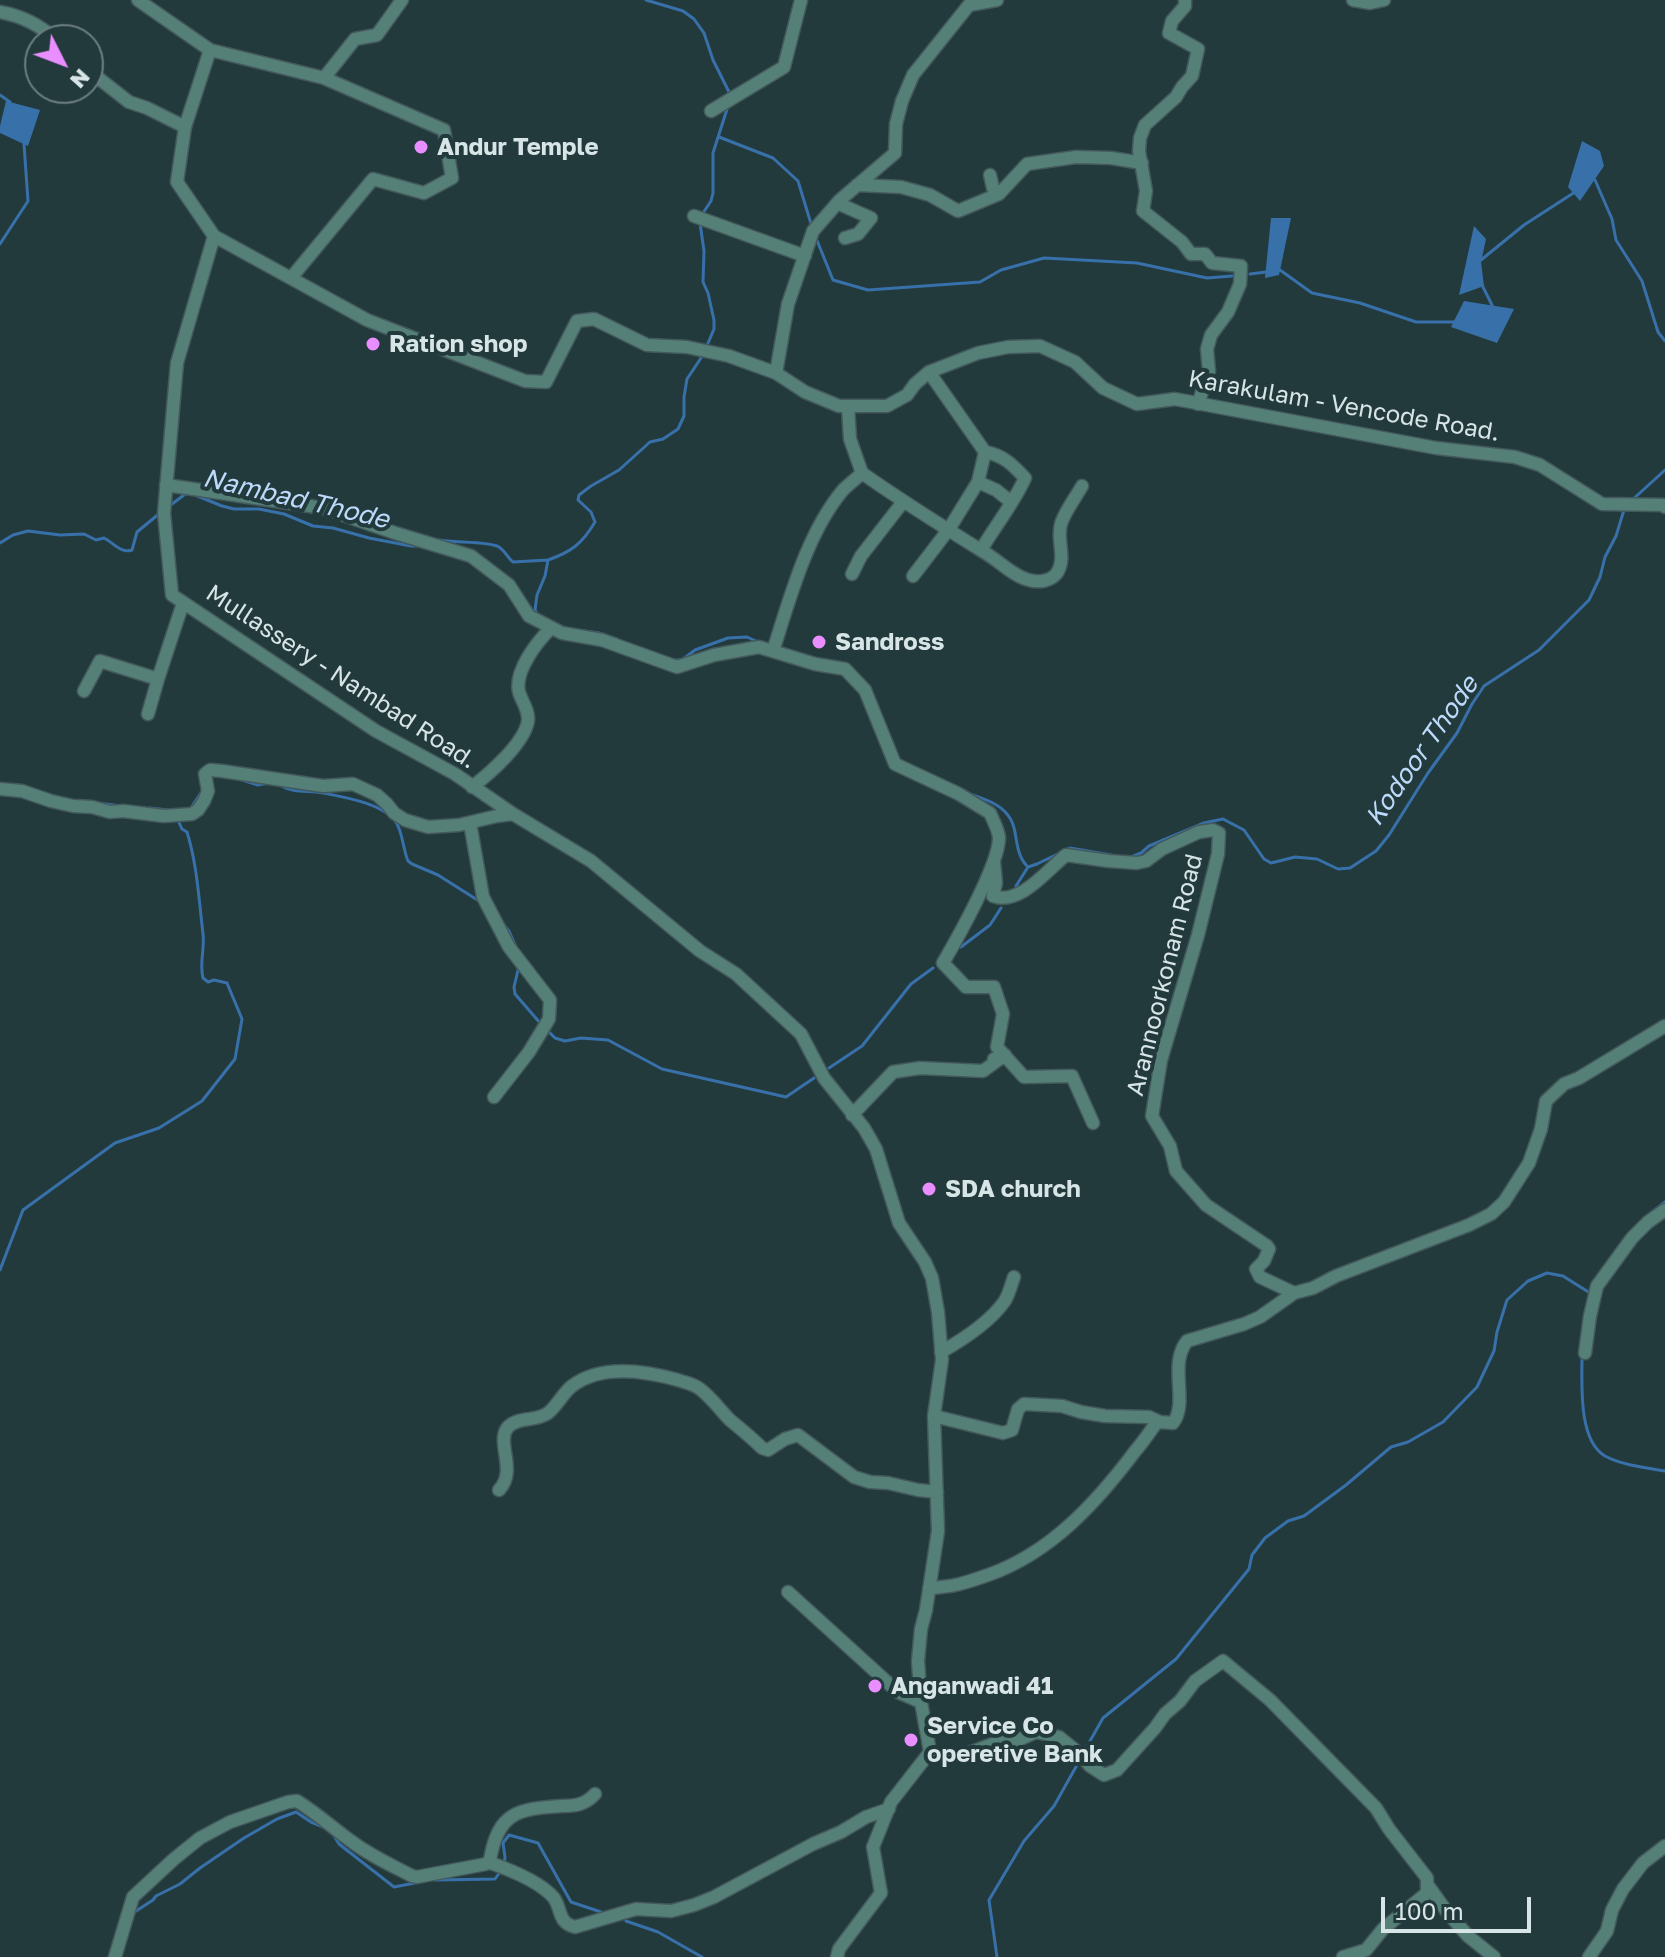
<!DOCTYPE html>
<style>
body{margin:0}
#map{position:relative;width:1665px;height:1957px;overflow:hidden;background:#233a3d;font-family:"Golos Text",sans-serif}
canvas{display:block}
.north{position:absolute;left:24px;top:24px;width:80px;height:80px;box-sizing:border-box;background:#233a3d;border:2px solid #6b7e81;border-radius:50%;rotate:132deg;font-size:22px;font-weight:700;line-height:32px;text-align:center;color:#d8e5e7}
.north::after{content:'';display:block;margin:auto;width:28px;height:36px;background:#e98efe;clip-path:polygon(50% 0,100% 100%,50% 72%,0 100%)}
.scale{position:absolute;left:1381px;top:1897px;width:150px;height:36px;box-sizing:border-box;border:4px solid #d8e5e7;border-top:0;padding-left:10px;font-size:24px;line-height:28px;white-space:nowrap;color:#d8e5e7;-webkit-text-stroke:6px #233a3d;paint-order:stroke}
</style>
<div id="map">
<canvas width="1665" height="1957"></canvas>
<div class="north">N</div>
<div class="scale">100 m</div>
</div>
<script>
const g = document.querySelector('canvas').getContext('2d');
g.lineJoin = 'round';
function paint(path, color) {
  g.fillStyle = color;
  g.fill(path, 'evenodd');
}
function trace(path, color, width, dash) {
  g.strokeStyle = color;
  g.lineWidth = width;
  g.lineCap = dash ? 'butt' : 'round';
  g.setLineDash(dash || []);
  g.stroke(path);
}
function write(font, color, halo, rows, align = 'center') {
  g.font = font + ' "Golos Text",sans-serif';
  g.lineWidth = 8;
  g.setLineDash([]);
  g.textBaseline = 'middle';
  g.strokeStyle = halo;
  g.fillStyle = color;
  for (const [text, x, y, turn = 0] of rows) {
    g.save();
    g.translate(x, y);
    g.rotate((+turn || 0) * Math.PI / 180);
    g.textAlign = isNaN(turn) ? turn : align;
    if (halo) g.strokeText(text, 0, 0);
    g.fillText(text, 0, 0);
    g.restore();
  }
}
const water = new Path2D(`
 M 6,101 L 40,110 L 28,146 L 0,133 L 0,126 Z
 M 1582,141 L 1600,151 L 1604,166 L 1580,201 L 1568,187 Z
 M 1271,218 L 1291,218 L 1279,275 L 1265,278 Z
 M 1474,226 L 1486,239 L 1481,262 L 1484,286 L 1459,295 Z
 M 1464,301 L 1514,309 L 1497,343 L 1451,327 Z`);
const stream = new Path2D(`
 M 646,0 L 683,11 L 694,19 L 704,33 L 713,60 L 730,94
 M 0,95 L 10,102
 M 719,137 L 773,158 L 798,181 L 812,227
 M 1595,180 L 1612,219 L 1616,240 L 1642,281 L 1658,332 L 1665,341
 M 701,216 L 711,201 L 713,193 L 713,153 L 728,106
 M 700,223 L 704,251 L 703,282 L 708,293 L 714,320 L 714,329 L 706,348
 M 816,238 L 833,280 L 868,290 L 980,282 L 1001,270 L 1044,258 L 1137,263 L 1207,278 L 1232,276
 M 0,244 L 28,201 L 24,144
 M 1481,260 L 1524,225 L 1575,192
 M 1277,271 L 1280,270 L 1312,293 L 1360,303 L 1416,322 L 1454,322
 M 1250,274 L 1266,272
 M 1482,285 L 1493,307
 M 195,495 L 222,506 L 234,509 L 259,509 L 284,514 L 313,526 L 333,528 L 369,538 L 411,546 L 420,546
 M 1631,501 L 1665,470
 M 168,507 L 188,492
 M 439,540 C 453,543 490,541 499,547 C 505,551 508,558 513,562 L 548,560 L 545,576 L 537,595 L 535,610 L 538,616
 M 0,543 L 13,535 L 28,531 L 60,535 L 84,534 L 96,540 L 104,538 C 114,543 121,554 132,550 L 137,532 L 160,513
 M 548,560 C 571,552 582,544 595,522 L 591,512 L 578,500 L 579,495 L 591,486 L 619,470 L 650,442 L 663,439 L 678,429 L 684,416 L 684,397 L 687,379 L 703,355
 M 570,629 L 599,633 L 617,639
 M 672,660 L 682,660 L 695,650 L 728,638 L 747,637 L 758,642
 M 242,780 L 258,785 L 269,783
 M 280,785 C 294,794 308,790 323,793 C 344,797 386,804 397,824 C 403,835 403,849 408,861 L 412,864 L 438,875 L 479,901
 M 967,793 C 981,798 997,802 1007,814 C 1020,828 1012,852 1028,867 L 1037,864 L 1070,848 L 1111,855
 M 97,803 L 121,806
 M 149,808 L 169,810
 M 191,808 L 204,788
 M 1131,857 L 1141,853 L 1149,846 L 1204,823 L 1223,819 L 1244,830 L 1264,859 L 1271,863 L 1295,857 L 1317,859 L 1338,869 L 1350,868 L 1376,851 L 1389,835 L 1428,773 L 1457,733 L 1472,704 L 1484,686 L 1539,650 L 1589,600 L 1600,577 L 1605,557 L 1616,536 L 1624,510
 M 1016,886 L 1028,867
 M 502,923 L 509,931 L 516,947
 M 961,947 L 990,925 L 1001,908
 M 519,966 L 514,987 L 515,994 L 541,1024
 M 546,1029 L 555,1038 L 565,1041 L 581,1038 L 608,1040 L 662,1069 L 786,1097 L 814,1078
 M 829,1068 L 862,1046 L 911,984 L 933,968
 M 1652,1212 L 1665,1202
 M 0,1270 L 23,1210 L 115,1143 L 159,1128 L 202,1101 L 235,1059 L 242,1019 L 227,983 L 214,980 L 208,982 L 203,978 C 199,963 205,949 203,934 C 199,900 197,864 187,832 L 182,829 L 177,818
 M 1582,1357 C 1582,1384 1578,1440 1605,1456 C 1621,1465 1647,1468 1665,1471
 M 1086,1748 L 1103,1718 L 1176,1659 L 1249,1569 L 1252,1555 L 1265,1538 L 1288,1521 L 1304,1516 L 1346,1485 L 1391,1447 L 1408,1442 L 1443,1422 L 1477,1387 L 1494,1351 L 1497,1332 L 1507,1300 L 1528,1281 L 1547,1273 L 1563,1276 L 1590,1293
 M 333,1834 L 339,1844 L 394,1887 L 420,1882
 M 504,1865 L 505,1857 L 503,1843 L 509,1835 L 538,1843 L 571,1902 L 601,1912
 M 435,1880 L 495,1879 L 500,1872
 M 133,1913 L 153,1900 L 156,1896 L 180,1884 L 200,1868 L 244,1838 L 277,1819 L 296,1812 L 311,1822 L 323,1827
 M 626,1921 L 658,1932 L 702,1957
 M 997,1957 L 989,1900 L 1024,1841 L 1054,1806 L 1077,1765`);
const minor = new Path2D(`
 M 138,0 L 210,50
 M 402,0 L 377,35 L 355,39 L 324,78 L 210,50 L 185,127 L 177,182 L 214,236 L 177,363 L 164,513 L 172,595 L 376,731 L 455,774 L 513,814
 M 1185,0 L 1185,6 L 1172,21 L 1169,33 L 1198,49 L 1192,76 L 1182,87 L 1176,97 L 1145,125 L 1140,138 L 1139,151 L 1146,191 L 1143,211 L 1182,242 L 1191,254 L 1205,254 L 1212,263 L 1241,266 L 1240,284 L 1228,312 L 1211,335 L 1207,349 L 1209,371 L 1198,404
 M 1353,0 L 1370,3 L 1384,0
 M 0,12 C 22,16 39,24 56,40
 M 88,70 L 129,102 L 147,108 L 185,127
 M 711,111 L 784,67 L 801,0
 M 990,175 L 993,188 L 999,194
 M 857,185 L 901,187 L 930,195 L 958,211 L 999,194 L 1027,164 L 1076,157 L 1111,158 L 1142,163
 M 837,203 L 871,218 L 858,234 L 845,238
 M 694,216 L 805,256
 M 214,236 L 367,320 L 525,381 L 546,382 L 577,321 L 594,319 L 647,345 L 687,347 L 729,356 L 776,373 L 805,392 L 839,406 L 887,406 L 907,395 L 915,384 L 929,372 L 978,353 L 1008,347 L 1040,346 L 1075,362 L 1103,388 L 1137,404 L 1175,399 L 1436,448 L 1515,457 L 1540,465 L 1602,504 L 1663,505 L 1665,507
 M 291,278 L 373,179 L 424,193 L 452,178 L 444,130 L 324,78
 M 929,372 L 985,452 C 1003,455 1013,465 1025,478 C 1014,503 995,526 981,550
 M 776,373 L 788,304 L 813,231 L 840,200 L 895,153 L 896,124 L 902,101 L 913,75 L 969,5 L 997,0
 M 848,406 L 850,439 L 862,473
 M 978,482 L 996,490 L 1011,502
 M 166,485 L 323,508 L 395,533 L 471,556 L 509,585 L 529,616 L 562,633 L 602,640 L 677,667 L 714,655 L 759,647 L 815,664 L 845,669 L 865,690 L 895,764 L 959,794 L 990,813 C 993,820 998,829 999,837 C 1000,863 957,939 943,963 L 966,987 L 994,987 L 1003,1014 L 997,1047 L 1024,1077 L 1072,1076 L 1093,1123
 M 852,574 L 861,556 L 903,502
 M 913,576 L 949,529 L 978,482 L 985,452
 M 773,651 C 790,598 807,533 843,490 C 849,484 856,479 862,473 C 903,502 945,528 987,554 C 1000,562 1015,577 1029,580 C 1039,583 1051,581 1057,573 C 1067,558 1056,539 1061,524 C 1064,513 1076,497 1082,486
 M 84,691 L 100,661 L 158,679 L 183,603
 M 148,714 L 158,679
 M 472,787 C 489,774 524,744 528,721 C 529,710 522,702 519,692 C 514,671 537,642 551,628
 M 0,789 L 22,791 L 51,801 L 73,806 L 92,807 L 110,812 L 123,811 L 164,816 L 192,814 L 198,810 L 204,801 L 208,791 L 205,774 L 210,770 L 222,771 L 323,786 L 353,784 L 377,795 L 387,804 L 394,813 L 405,820 L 428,827 L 459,825 L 497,816 L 513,814 L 591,861 L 700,951 L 736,974 L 801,1034 L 824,1078 L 864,1128 L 876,1149 L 899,1223 L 925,1262 L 932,1278 L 938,1312 L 942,1360 L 934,1416 L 938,1531 L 926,1610 L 921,1629 L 918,1661 L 921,1702 L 930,1752 L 891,1802 L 873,1847 L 881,1893 L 839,1949 L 837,1957
 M 470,823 L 483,897 L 509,947 L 550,1000 L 549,1019 L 529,1052 L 494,1097
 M 994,862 L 996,883 L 993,896 C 1020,906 1047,870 1066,855 L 1109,861 L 1137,863 L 1146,861 L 1162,849 L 1199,832 L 1213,830 L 1219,833 L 1218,854 L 1198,935 L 1161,1060 L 1152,1116 L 1170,1146 L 1176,1171 L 1206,1205 L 1267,1246 L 1269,1249 L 1264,1261 L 1256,1269 L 1260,1277 L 1294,1293
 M 852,1115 L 893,1072 L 920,1068 L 983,1071 L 1005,1055 L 994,1059
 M 941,1352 C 964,1339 989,1323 1004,1302 C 1009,1295 1011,1285 1014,1277
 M 1585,1353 L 1590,1316 L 1597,1286 L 1632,1238 L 1648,1222 L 1665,1210
 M 934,1416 L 1003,1433 L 1012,1430 L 1018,1409 L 1024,1404 L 1062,1406 L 1081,1412 L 1105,1416 L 1149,1417 L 1160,1422 L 1173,1423 C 1189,1402 1168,1365 1187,1341 L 1244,1324 L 1260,1317 L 1294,1293 L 1313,1288 L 1336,1276 L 1469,1225 L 1491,1214 L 1504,1202 L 1529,1163 L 1541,1129 L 1546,1101 L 1564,1084 L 1579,1078 L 1665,1026
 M 499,1490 C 518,1470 495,1442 508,1427 C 519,1416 536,1422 548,1413 C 557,1406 563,1393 572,1386 C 601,1364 646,1371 678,1380 C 686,1383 694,1384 700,1389 C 712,1398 720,1410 730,1420 C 741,1429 752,1438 762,1448 L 768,1450 L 785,1439 L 798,1435 L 854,1477 L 870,1482 L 888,1483 L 918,1490 L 937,1492
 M 929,1588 C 954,1587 965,1583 988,1575 C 1051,1553 1097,1502 1136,1450 C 1144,1441 1150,1431 1158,1421
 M 788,1592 L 898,1692 L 921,1702
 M 930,1752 L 946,1757 L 969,1753 L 995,1743 L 1016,1741 L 1036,1732 L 1059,1737 L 1080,1754 L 1090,1766 L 1104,1775 L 1117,1770 L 1155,1728 L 1165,1714 L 1180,1701 L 1195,1681 L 1223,1661 L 1270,1700 L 1376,1808 L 1389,1829 L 1427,1878 L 1427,1893 L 1383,1929 L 1366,1950 L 1343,1957
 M 488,1862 C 508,1869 540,1881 554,1898 C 562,1910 558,1923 575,1927 L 636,1909 L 671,1911 L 694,1905 L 714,1897 L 813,1844 L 841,1832 L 866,1817 L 889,1809
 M 1427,1884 L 1447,1912 L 1468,1936 L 1494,1957
 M 115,1957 L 133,1897 L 174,1859 L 200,1838 L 230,1822 L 288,1802 L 297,1801 C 318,1814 335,1830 355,1844 C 373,1857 393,1866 412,1876 L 417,1877 L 486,1864 L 490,1860 C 498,1812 518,1809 561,1806 C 575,1806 585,1805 595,1794
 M 1589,1957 L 1607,1931 L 1612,1910 L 1623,1889 L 1643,1863 L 1665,1846`);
const markers = [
 [421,147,8,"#e98efe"],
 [373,344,8,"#e98efe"],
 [819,642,8,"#e98efe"],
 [929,1189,8,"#e98efe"],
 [875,1686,8,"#e98efe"],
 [911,1740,8,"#e98efe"]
];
const poiNames = [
 ["Andur Temple",437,147],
 ["Ration shop",389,344],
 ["Sandross",835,642],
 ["SDA church",945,1189],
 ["Anganwadi 41",891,1686],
 ["Service Co",927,1726],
 ["operetive Bank",927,1754]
];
const streetNames = [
 ["Karakulam - Vencode Road.",1344,406,10],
 ["Mullassery - Nambad Road.",341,677,33],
 ["Arannoorkonam Road",1165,975,-76]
];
const waterNames = [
 ["Nambad Thode",296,499,13],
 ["Kodoor Thode",1422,751,-55]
];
paint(water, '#3870aa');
trace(stream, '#3870aa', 3);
trace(minor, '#44595c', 15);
trace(minor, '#558078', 12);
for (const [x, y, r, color] of markers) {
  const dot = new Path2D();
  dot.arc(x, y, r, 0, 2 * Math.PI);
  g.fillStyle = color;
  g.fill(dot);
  trace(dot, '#233a3d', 3);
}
write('bold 24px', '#d8e5e7', '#233a3d', poiNames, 'left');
write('24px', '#d8e5e7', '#233a3d', streetNames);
write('italic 26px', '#bddafb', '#233a3d', waterNames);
</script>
